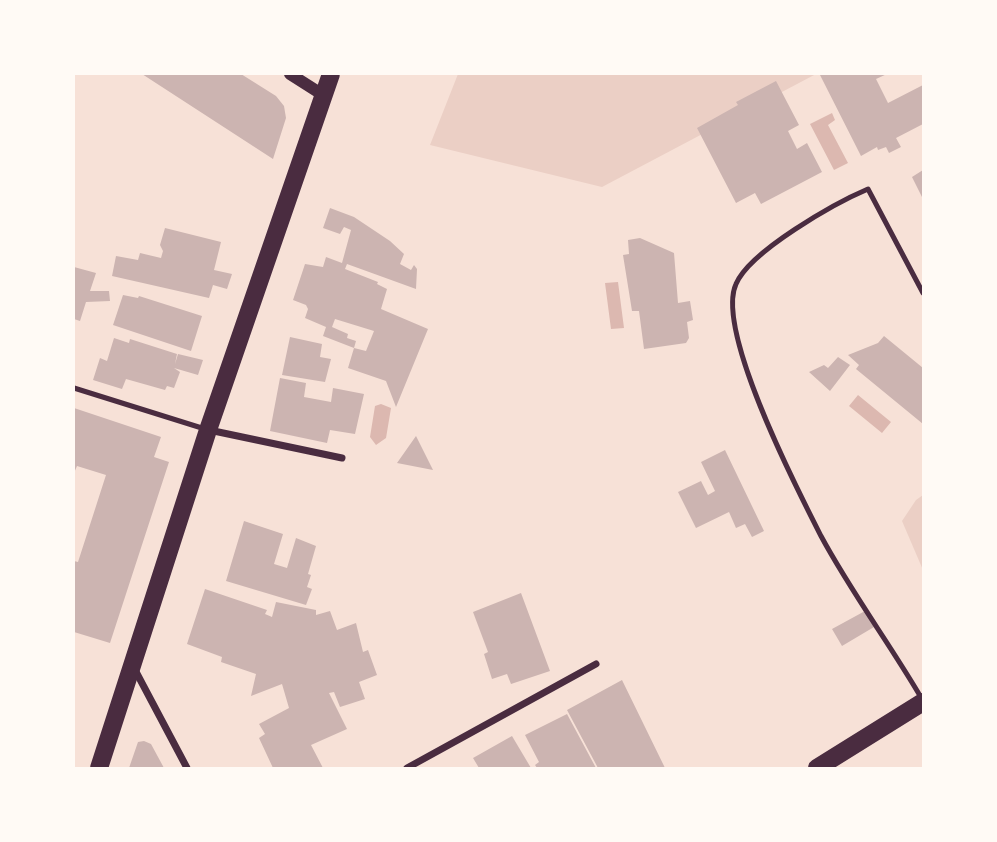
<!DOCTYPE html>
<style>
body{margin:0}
#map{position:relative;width:997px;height:842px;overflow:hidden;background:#f7e1d7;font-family:"Exo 2",sans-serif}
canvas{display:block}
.frame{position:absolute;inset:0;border:75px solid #fffaf5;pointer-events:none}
</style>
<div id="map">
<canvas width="997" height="842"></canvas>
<div class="frame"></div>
</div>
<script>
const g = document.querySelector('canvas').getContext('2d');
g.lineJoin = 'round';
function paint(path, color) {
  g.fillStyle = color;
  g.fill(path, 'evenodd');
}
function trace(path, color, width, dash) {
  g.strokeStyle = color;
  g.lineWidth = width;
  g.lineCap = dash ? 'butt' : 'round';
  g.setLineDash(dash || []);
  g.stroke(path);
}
const green = new Path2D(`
 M 458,74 L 816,74 L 602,187 L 430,145 Z
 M 923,495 L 923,570 L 902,521 L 916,500 Z`);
const water = new Path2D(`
 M 832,113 L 835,120 L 828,125 L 848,163 L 834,170 L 810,124 Z
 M 618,282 L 624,328 L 611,329 L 605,283 Z
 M 858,395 L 891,422 L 882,433 L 849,406 Z
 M 381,404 L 391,408 L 386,438 L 376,445 L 370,437 L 375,406 Z`);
const building = new Path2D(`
 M 142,74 L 241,74 L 276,96 L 284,106 L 286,118 L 273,159 Z
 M 824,74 L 887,74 L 876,79 L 888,103 L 923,85 L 923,124 L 896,138 L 901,147 L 889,153 L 886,147 L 878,150 L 877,147 L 861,156 L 820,75 Z
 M 776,81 L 799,125 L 788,131 L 797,149 L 807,143 L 822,172 L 761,204 L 755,193 L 736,203 L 697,128 L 738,105 L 736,102 Z
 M 923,170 L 923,199 L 912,177 Z
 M 330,208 L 354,217 L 390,241 L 404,254 L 400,264 L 411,270 L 414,265 L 417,269 L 416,289 L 347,264 L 345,269 L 378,282 L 377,284 L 387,289 L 381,309 L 428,329 L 396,407 L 386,381 L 348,368 L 354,348 L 323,336 L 326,327 L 305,318 L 308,309 L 306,305 L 293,300 L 305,264 L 323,267 L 326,257 L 342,263 L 351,230 L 344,227 L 340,234 L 323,228 ZM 335,319 L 374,331 L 366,351 L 354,348 L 356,341 L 347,338 L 348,334 L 332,327 Z
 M 165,228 L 221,242 L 214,270 L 232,274 L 227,289 L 213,285 L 209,298 L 112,276 L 116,256 L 138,260 L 140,253 L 161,258 L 163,251 L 160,245 Z
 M 640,238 L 674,253 L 678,303 L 690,301 L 693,320 L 687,322 L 689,338 L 686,343 L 644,349 L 639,311 L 632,311 L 623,255 L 629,254 L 628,240 Z
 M 74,267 L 96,273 L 90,291 L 109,291 L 110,301 L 86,302 L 80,321 L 74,319 Z
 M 123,295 L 138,298 L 139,296 L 202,316 L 191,351 L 113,325 Z
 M 884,336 L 923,368 L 923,424 L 856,369 L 859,365 L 848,355 L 878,343 Z
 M 290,337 L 322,344 L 320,357 L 331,359 L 325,382 L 282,375 Z
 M 114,338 L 129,343 L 130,339 L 177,354 L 175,364 L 178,354 L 203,360 L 198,375 L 174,368 L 180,372 L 174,388 L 167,386 L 165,390 L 126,379 L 122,389 L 93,380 L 100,358 L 107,361 Z
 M 838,357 L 850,365 L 830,391 L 809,372 L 824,365 L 828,368 Z
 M 280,378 L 306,383 L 304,397 L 331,402 L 333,388 L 364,394 L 355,434 L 330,430 L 327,443 L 270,431 Z
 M 74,408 L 161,437 L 154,457 L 169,462 L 110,643 L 74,632 L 74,561 L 78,562 L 106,475 L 77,466 L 74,473 Z
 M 416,436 L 433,470 L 397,463 Z
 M 725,450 L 764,531 L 752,537 L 745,524 L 736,528 L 729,512 L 696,528 L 678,492 L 701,481 L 708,495 L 715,491 L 701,462 Z
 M 244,521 L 283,534 L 274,564 L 287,568 L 296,538 L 316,546 L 308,574 L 311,575 L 307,587 L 312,589 L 306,605 L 226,581 Z
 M 205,589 L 267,610 L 265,614 L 272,617 L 276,602 L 316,610 L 316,615 L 330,611 L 337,630 L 356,623 L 363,652 L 368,650 L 377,675 L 359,682 L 365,699 L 340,707 L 334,692 L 329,693 L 347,729 L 311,745 L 323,768 L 273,768 L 259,738 L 265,734 L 259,724 L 289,708 L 282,684 L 251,696 L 256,674 L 221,662 L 222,657 L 187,644 Z
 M 521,593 L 550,671 L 511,684 L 507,674 L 492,679 L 484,654 L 488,652 L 473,612 Z
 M 865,611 L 874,627 L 842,646 L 832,629 Z
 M 622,680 L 665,768 L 598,768 L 567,710 Z
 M 567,714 L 596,768 L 537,768 L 535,765 L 539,762 L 525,735 Z
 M 512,736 L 531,768 L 479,768 L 473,758 Z
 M 144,741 L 151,744 L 164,768 L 129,768 L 138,742 Z`);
const service = new Path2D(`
 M 74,388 L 205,429
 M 922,699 C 890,644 851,592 821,536 C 797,489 715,330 736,284 C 750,251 835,203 868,189 L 923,293`);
const minor = new Path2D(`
 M 209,430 L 342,458
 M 134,668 L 187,768
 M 407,768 L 596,664`);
const tertiary = new Path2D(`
 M 290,74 L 323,95`);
const primary = new Path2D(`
 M 99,768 L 208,430 L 331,74`);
const trunk = new Path2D(`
 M 817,768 L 923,702`);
paint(green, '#ebcfc5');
paint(water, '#dcb8b0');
paint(building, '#ccb4b1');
trace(service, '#4a2c40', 5);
trace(minor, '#4a2c40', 7);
trace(tertiary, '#4a2c40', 12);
trace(primary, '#4a2c40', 18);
trace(trunk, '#4a2c40', 18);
</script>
